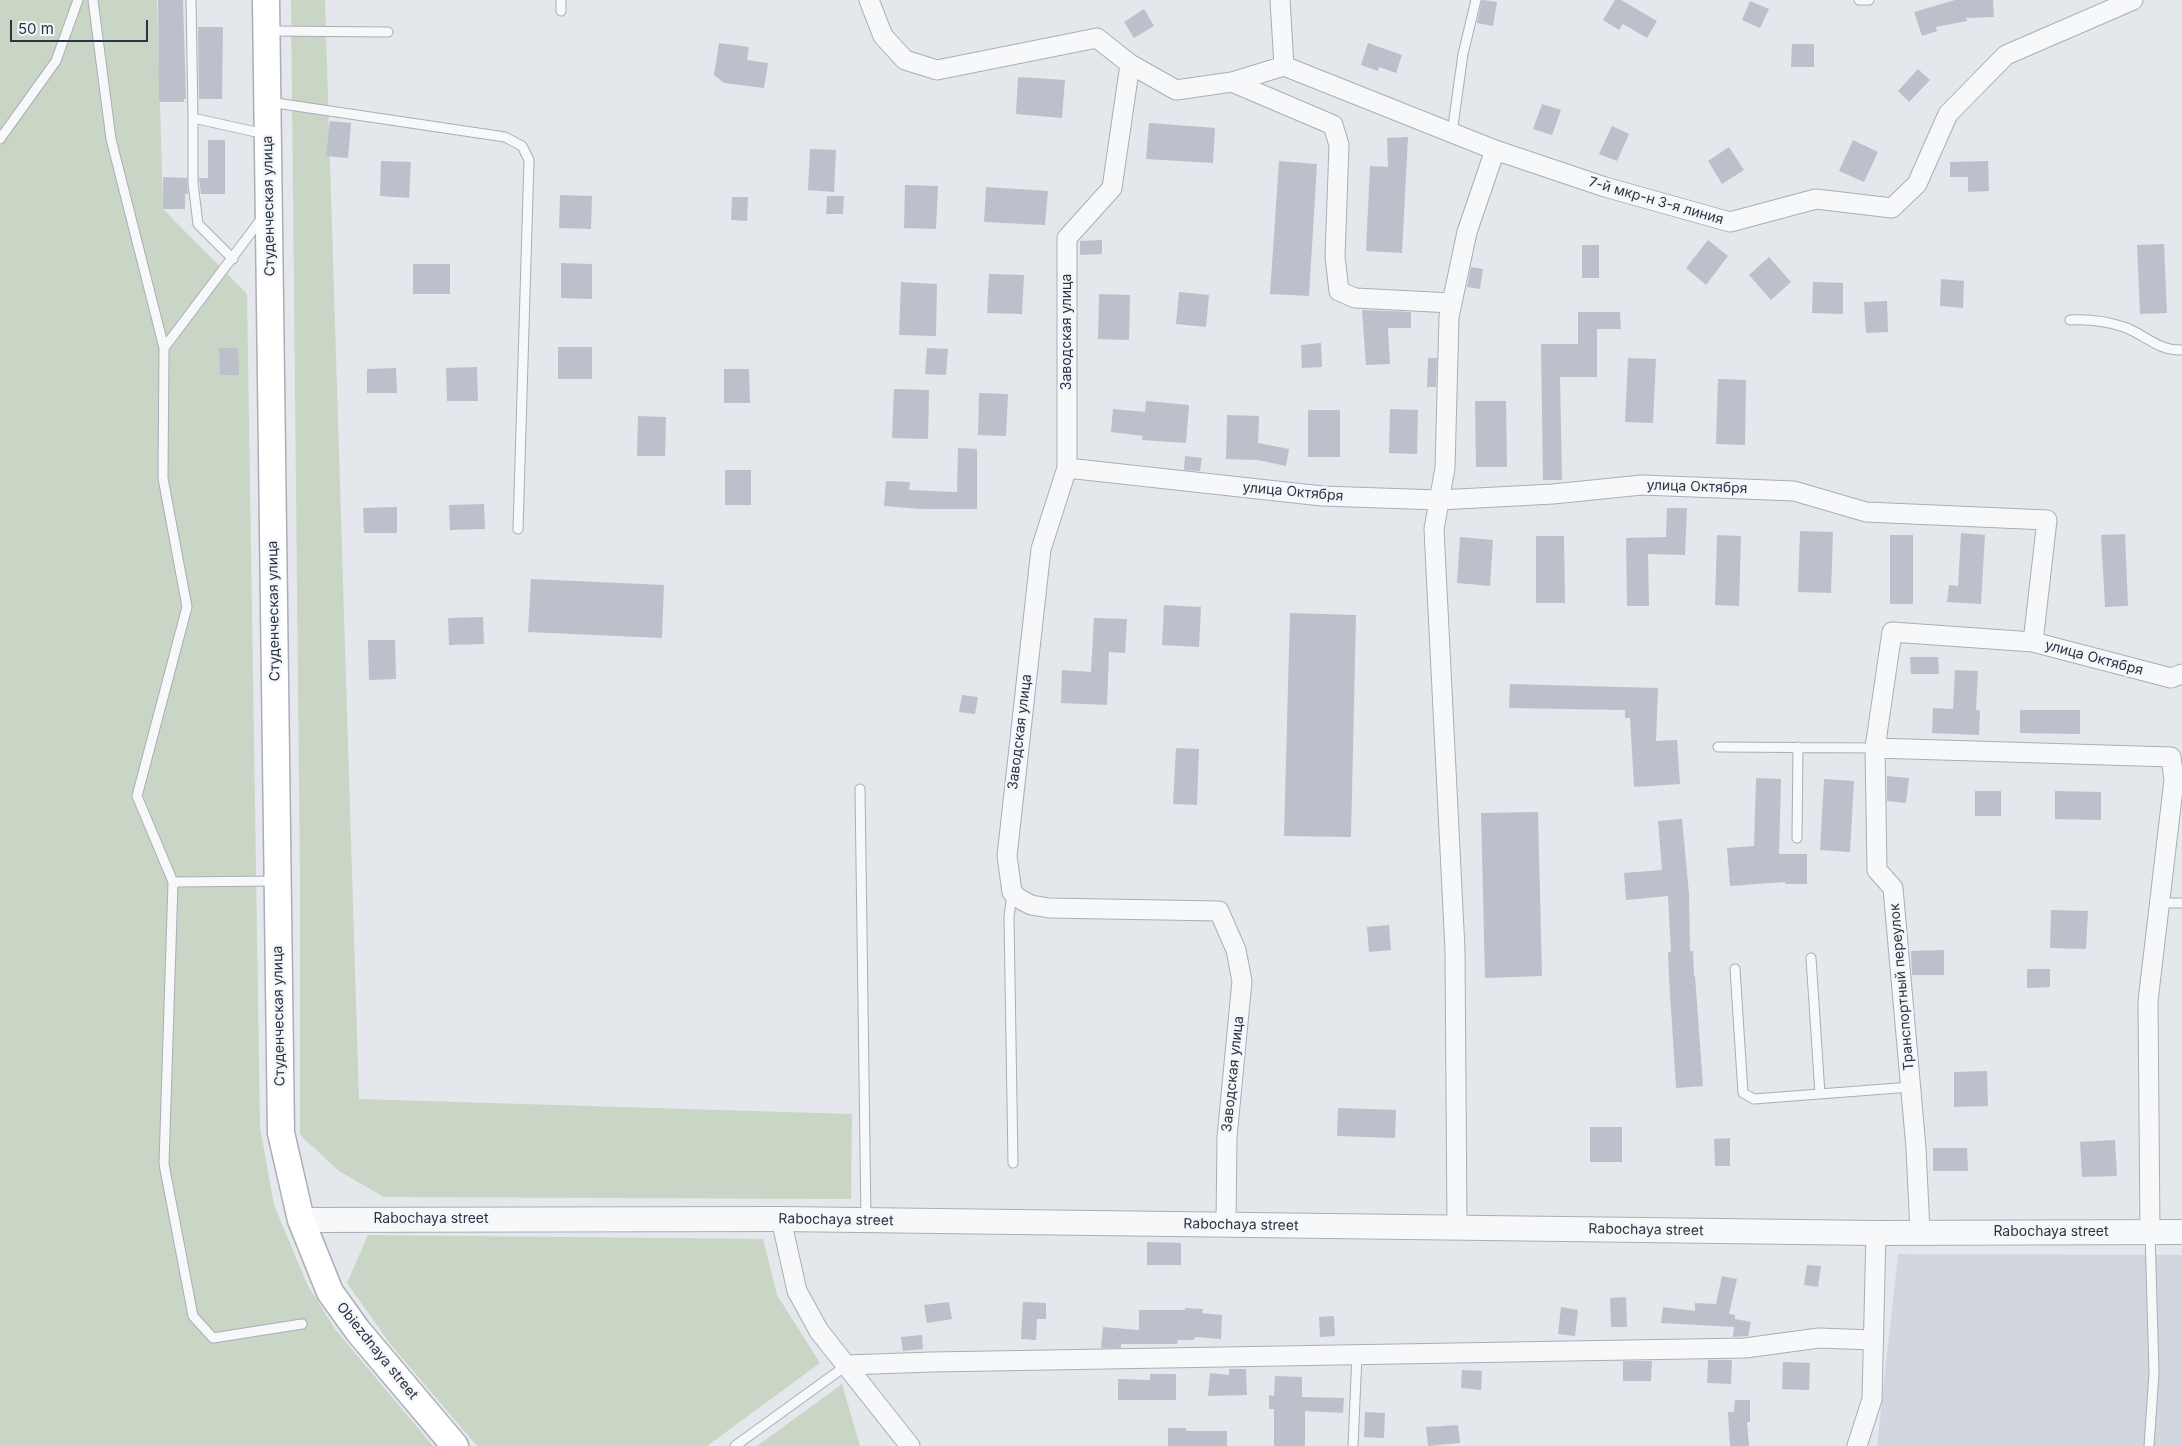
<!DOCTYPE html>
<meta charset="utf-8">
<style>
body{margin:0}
#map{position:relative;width:2182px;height:1446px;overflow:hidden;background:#e4e7ec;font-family:Inter,sans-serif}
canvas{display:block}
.scale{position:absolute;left:10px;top:20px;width:138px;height:22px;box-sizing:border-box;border:2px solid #2b3445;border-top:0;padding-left:6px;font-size:15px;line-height:18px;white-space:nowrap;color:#2b3445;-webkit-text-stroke:4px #f4f6f9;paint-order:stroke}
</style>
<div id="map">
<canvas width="2182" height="1446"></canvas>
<div class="scale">50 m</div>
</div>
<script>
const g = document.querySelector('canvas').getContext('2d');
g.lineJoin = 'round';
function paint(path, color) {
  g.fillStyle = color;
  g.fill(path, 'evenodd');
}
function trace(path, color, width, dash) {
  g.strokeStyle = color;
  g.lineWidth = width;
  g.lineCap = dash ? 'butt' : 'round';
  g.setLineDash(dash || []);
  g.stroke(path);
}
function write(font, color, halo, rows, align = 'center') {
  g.font = font + ' Inter,sans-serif';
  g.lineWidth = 5;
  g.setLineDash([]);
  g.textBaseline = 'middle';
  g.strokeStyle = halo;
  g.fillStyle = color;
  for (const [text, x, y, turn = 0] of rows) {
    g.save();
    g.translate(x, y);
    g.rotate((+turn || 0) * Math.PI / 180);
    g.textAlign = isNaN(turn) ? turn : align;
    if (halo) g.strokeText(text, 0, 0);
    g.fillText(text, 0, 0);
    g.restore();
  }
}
const built = new Path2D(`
 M 1898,1254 L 2182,1255 L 2182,1446 L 1877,1446 Z`);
const green = new Path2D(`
 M 0,0 L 157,0 L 163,209 L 247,294 L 260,1127 L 274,1205 L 307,1284 L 335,1329 L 433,1446 L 0,1446 Z
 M 291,0 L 325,0 L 359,1099 L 852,1114 L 851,1199 L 384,1197 L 339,1171 L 300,1135 L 300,880 Z
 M 368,1235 L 763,1239 L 777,1295 L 820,1363 L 707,1446 L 477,1446 L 391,1345 L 347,1283 Z
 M 842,1384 L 860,1446 L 757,1446 Z`);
const building = new Path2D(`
 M 158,0 L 183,0 L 186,99 L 184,99 L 184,102 L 159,102 Z
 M 1482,0 L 1497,2 L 1493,26 L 1477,23 Z
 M 1615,0 L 1621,0 L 1657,21 L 1647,38 L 1623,24 L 1619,30 L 1603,20 Z
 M 1955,0 L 1993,0 L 1994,17 L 1966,18 L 1967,21 L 1936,27 L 1937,31 L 1922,36 L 1914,12 Z
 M 1750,1 L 1769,9 L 1760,28 L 1742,20 Z
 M 1144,9 L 1154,26 L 1134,38 L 1124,22 Z
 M 198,27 L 223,27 L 222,99 L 199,99 Z
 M 719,43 L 749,47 L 747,60 L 768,63 L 764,88 L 724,83 L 714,75 Z
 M 1368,43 L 1402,55 L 1396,73 L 1379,67 L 1378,71 L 1361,65 Z
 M 1792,44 L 1814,44 L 1814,67 L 1791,67 Z
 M 1918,69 L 1930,80 L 1909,102 L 1898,91 Z
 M 1018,77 L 1065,80 L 1062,118 L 1016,114 Z
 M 1542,104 L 1561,110 L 1552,135 L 1533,129 Z
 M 330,121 L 351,123 L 348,158 L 326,156 Z
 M 1149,123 L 1215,128 L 1213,163 L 1146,159 Z
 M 1612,126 L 1629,134 L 1617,161 L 1599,154 Z
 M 1408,137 L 1402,253 L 1366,251 L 1370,166 L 1388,167 L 1387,138 Z
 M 208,140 L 225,140 L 225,194 L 201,194 L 199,178 L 208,178 Z
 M 1853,140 L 1878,152 L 1864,182 L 1839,171 Z
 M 1729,147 L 1744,170 L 1722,184 L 1708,161 Z
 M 810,149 L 836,150 L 834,192 L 808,190 Z
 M 381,161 L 411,162 L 409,198 L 380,196 Z
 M 1279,161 L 1317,164 L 1309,296 L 1270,294 Z
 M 1988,161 L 1989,191 L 1968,192 L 1968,177 L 1950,177 L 1950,162 Z
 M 163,177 L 187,178 L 188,194 L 185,194 L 185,209 L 163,209 Z
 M 905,185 L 938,186 L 936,229 L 904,228 Z
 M 986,187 L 1048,191 L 1045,225 L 984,222 Z
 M 560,195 L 592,196 L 591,229 L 559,228 Z
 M 827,196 L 844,196 L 843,214 L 826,214 Z
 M 732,197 L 748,197 L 747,221 L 731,220 Z
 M 1102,240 L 1102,254 L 1080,255 L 1080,241 Z
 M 1708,240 L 1728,256 L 1706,285 L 1686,268 Z
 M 2164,244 L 2167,313 L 2140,314 L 2137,245 Z
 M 1582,245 L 1599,245 L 1599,278 L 1582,278 Z
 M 1769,257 L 1791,282 L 1771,300 L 1749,275 Z
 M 561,263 L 592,264 L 592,299 L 561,298 Z
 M 413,264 L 450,264 L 450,294 L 413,294 Z
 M 1471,267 L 1483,269 L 1480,289 L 1467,287 Z
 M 989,274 L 1024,275 L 1022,314 L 987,313 Z
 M 1941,279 L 1964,281 L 1963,308 L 1940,306 Z
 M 901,282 L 937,284 L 936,336 L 899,335 Z
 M 1813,282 L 1843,283 L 1843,314 L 1812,313 Z
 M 1179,292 L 1209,295 L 1206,327 L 1176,324 Z
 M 1099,294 L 1130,295 L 1129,340 L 1098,339 Z
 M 1887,301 L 1888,332 L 1866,333 L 1864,302 Z
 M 1362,310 L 1411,312 L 1411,328 L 1388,328 L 1390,364 L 1366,365 Z
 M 1578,312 L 1620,312 L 1621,329 L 1597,329 L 1597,377 L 1560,377 L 1562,480 L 1543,480 L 1541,344 L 1578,344 Z
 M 1321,343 L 1322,367 L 1302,368 L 1301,345 Z
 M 558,347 L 592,347 L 592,379 L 558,379 Z
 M 219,348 L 238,348 L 239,375 L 220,375 Z
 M 927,348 L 948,349 L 946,375 L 925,374 Z
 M 1428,358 L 1437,358 L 1436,387 L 1427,387 Z
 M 1628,358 L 1656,359 L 1653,423 L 1625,422 Z
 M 477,367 L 478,401 L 447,401 L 446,368 Z
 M 396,368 L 397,393 L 367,393 L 367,369 Z
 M 724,369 L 749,369 L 750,403 L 724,403 Z
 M 1718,379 L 1746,380 L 1745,445 L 1716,444 Z
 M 894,389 L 929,390 L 928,439 L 892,438 Z
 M 979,393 L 1008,394 L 1006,436 L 978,435 Z
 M 1146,401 L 1189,405 L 1186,443 L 1142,440 L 1143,436 L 1111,432 L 1113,409 L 1145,412 Z
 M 1475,401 L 1506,401 L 1507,467 L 1476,467 Z
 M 1390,409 L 1418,410 L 1417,454 L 1389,453 Z
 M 1308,410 L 1340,410 L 1340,457 L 1308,457 Z
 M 1227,415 L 1259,416 L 1258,443 L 1289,449 L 1286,466 L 1258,460 L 1226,459 Z
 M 638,416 L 666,417 L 665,456 L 637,456 Z
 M 958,448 L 977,449 L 977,509 L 922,509 L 884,506 L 886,481 L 910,482 L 909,490 L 957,492 Z
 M 1185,456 L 1202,458 L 1200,471 L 1184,470 Z
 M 725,470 L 751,470 L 751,505 L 725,505 Z
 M 484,504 L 485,529 L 450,530 L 449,505 Z
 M 397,507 L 397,533 L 364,533 L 363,508 Z
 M 1667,508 L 1687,508 L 1685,555 L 1648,554 L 1649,606 L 1627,606 L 1626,538 L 1666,537 Z
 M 1800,531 L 1833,532 L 1831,593 L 1798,592 Z
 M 1961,533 L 1985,535 L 1981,604 L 1947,602 L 1949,585 L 1958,586 Z
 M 2125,534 L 2128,606 L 2105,607 L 2101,535 Z
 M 1717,535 L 1741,536 L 1739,606 L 1715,605 Z
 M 1890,535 L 1913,535 L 1913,604 L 1890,604 Z
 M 1536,536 L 1564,536 L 1565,603 L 1536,603 Z
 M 1460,537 L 1493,540 L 1490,586 L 1457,583 Z
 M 531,579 L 664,585 L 662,638 L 528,632 Z
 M 1164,605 L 1201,607 L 1199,647 L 1162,645 Z
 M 1290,613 L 1356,615 L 1351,837 L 1284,836 Z
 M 483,617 L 484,644 L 449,645 L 448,618 Z
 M 1094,618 L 1127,619 L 1125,653 L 1109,652 L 1107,705 L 1061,703 L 1062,670 L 1091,672 Z
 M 368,640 L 395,640 L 396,679 L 369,680 Z
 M 1910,657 L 1938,657 L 1939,674 L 1911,674 Z
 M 1955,670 L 1978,671 L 1976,710 L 1980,710 L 1979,735 L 1932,733 L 1933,708 L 1953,709 Z
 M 1510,684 L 1658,688 L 1656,741 L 1677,740 L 1680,784 L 1634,787 L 1630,718 L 1625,718 L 1625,710 L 1509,708 Z
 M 962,695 L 978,697 L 975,714 L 959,712 Z
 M 2020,710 L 2080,710 L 2080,734 L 2020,733 Z
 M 1176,748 L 1199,749 L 1197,805 L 1173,804 Z
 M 1887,776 L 1909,778 L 1906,803 L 1887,801 Z
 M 1756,778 L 1781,779 L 1779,854 L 1807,854 L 1807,884 L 1785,884 L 1785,882 L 1730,886 L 1727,848 L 1754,846 Z
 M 1824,779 L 1854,781 L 1850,852 L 1820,850 Z
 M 1975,791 L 2001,791 L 2001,816 L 1975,816 Z
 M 2055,791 L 2101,792 L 2101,820 L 2055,819 Z
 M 1538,812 L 1542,976 L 1485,978 L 1481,813 Z
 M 1682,819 L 1689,894 L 1690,951 L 1693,951 L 1694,976 L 1695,976 L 1703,1086 L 1676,1088 L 1669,977 L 1668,952 L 1671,952 L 1668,896 L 1626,900 L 1624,873 L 1662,870 L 1658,821 Z
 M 2051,910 L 2088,911 L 2086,949 L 2050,948 Z
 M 1389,925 L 1391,950 L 1369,952 L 1367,927 Z
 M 1944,950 L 1944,975 L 1912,975 L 1911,951 Z
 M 2027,969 L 2050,969 L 2050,987 L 2027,988 Z
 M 1987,1071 L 1988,1106 L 1954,1107 L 1954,1072 Z
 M 1338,1108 L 1396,1110 L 1395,1138 L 1337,1136 Z
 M 1590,1127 L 1622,1127 L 1622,1162 L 1590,1162 Z
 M 1730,1138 L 1730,1166 L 1715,1166 L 1714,1139 Z
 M 2115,1140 L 2117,1176 L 2082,1177 L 2080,1142 Z
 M 1933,1148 L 1967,1148 L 1968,1171 L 1933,1171 Z
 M 1147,1242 L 1181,1243 L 1181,1265 L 1147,1265 Z
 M 1807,1265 L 1821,1266 L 1818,1287 L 1804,1285 Z
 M 1722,1276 L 1737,1279 L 1729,1314 L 1735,1315 L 1735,1322 L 1735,1319 L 1751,1322 L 1748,1336 L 1733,1337 L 1734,1327 L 1661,1323 L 1663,1307 L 1695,1311 L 1695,1303 L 1716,1304 Z
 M 1626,1297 L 1627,1327 L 1611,1327 L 1610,1298 Z
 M 949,1302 L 952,1319 L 927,1323 L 924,1305 Z
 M 1023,1302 L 1046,1303 L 1046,1319 L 1037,1319 L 1036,1340 L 1021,1339 Z
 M 1561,1307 L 1578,1310 L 1575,1336 L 1558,1334 Z
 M 1185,1308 L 1203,1309 L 1202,1313 L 1222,1315 L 1221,1339 L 1195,1337 L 1194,1340 L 1178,1340 L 1177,1344 L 1121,1344 L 1121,1348 L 1101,1348 L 1103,1327 L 1139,1330 L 1139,1310 L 1185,1310 Z
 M 1334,1316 L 1335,1336 L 1320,1337 L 1319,1317 Z
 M 922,1335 L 923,1349 L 903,1351 L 901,1337 Z
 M 1708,1360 L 1732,1360 L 1731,1384 L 1707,1383 Z
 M 1623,1361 L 1652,1361 L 1651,1381 L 1623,1381 Z
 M 1783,1362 L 1810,1363 L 1809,1390 L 1782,1389 Z
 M 1229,1369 L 1246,1369 L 1247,1395 L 1208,1396 L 1210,1373 L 1229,1375 Z
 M 1462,1370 L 1482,1371 L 1481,1390 L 1461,1388 Z
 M 1150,1374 L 1176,1374 L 1176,1400 L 1118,1400 L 1118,1379 L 1150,1380 Z
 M 1275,1376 L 1302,1377 L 1302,1397 L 1344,1398 L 1343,1413 L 1305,1411 L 1305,1446 L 1274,1446 L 1274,1409 L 1269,1409 L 1269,1395 L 1274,1396 Z
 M 1735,1400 L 1750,1400 L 1750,1422 L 1747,1422 L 1749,1446 L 1730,1446 L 1728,1412 L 1734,1412 Z
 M 1365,1412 L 1385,1413 L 1384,1438 L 1364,1437 Z
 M 1458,1425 L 1460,1443 L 1428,1446 L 1426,1427 Z
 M 1168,1428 L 1186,1428 L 1186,1431 L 1227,1431 L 1227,1446 L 1168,1446 Z`);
const service = new Path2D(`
 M 93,0 L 111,139 L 164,348 L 163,478 L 187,607 L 137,796 L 173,882 L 164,1164 L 193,1316 L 213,1338 L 302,1324
 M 191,0 L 193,118 L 265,134
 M 561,0 L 561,11
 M 1859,0 L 1869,0
 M 270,31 L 388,32
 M 269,102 L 505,137 L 522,146 L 529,160 L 518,529
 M 193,118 L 193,183 L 198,224 L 233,259
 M 1452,133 L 1463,54 L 1476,0
 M 0,139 L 56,61 L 78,0
 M 2070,320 C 2089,319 2106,321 2124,327 C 2146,335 2158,351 2182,350
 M 164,348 L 262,218
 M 1718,747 L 1875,748
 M 860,789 L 866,1220
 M 1797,838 L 1798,747
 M 173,882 L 275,881
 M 1012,892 L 1009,917 L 1013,1163
 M 2160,903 L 2182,903
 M 1811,958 L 1820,1094
 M 1735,969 L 1743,1093 L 1754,1099 L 1911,1087
 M 735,1446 L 847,1365
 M 1353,1446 L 1357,1355
 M 2149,1446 L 2154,1373 L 2150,1232`);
const minor = new Path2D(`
 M 869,0 L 883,36 L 905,60 L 937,70 L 1097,38 L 1130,64 L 1176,90 L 1232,82 L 1284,66
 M 1280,0 L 1284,66
 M 1130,64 L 1112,188 L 1067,238 L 1067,468 L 1041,549 L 1007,856 L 1012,892 L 1018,898 L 1031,905 L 1049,908 L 1219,911 L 1236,950 L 1242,981 L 1227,1137 L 1226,1225
 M 1284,66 L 1495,150 L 1605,187 L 1730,222 L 1816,199 L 1892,208 L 1917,184 L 1948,114 L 2006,55 L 2133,0
 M 1232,82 L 1333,125 L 1339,145 L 1335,257 L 1339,291 L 1355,298 L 1452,303
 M 1067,468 L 1322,496 L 1439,500 L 1553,494 L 1642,485 L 1794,491 L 1866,512 L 2047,520 L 2033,642 L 2171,678 L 2182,674
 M 1875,748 L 2171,757 L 2174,780 L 2148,1001 L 2150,1232
 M 781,1219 L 797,1291 L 819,1331 L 910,1446
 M 1457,1228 L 1455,950 L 1434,529 L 1445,468 L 1449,317 L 1467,232 L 1495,150
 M 1920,1232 L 1916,1148 L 1893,888 L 1877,870 L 1875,748 L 1892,632 L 2033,642
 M 847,1365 L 932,1362 L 1745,1348 L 1819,1338 L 1873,1340
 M 1857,1446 L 1872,1399 L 1876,1233`);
const tertiary = new Path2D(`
 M 301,1220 L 781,1219 L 1876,1233 L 2182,1232`);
const secondary = new Path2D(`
 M 266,0 L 281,1133 L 301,1220 L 330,1292 L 358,1331 L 455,1446`);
const streetNames = [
 ["7-й мкр-н 3-я линия",1656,201,16],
 ["Студенческая улица",269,206,-91],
 ["Заводская улица",1067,332,-90],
 ["улица Октября",1697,487,2],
 ["улица Октября",1293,492,5],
 ["Студенческая улица",274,611,-91],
 ["улица Октября",2094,658,15],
 ["Заводская улица",1020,732,-83],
 ["Транспортный переулок",1902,987,-95],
 ["Студенческая улица",279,1016,-91],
 ["Заводская улица",1233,1074,-84],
 ["Rabochaya street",431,1219],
 ["Rabochaya street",836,1220,1],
 ["Rabochaya street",1241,1225,1],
 ["Rabochaya street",1646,1230,1],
 ["Rabochaya street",2051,1232],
 ["Obiezdnaya street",377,1351,51]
];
paint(built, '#d2d6de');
paint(green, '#c9d6c5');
paint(building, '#bbc0ca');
trace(service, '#a9aeb7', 11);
trace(minor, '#a9aeb7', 21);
trace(tertiary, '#a9aeb7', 26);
trace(secondary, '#a9aeb7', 29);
trace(service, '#f7f8fa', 9);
trace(minor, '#f7f8fa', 19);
trace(tertiary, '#f7f8fa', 24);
trace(secondary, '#fff', 26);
write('14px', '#2b3445', '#f4f6f9', streetNames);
</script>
